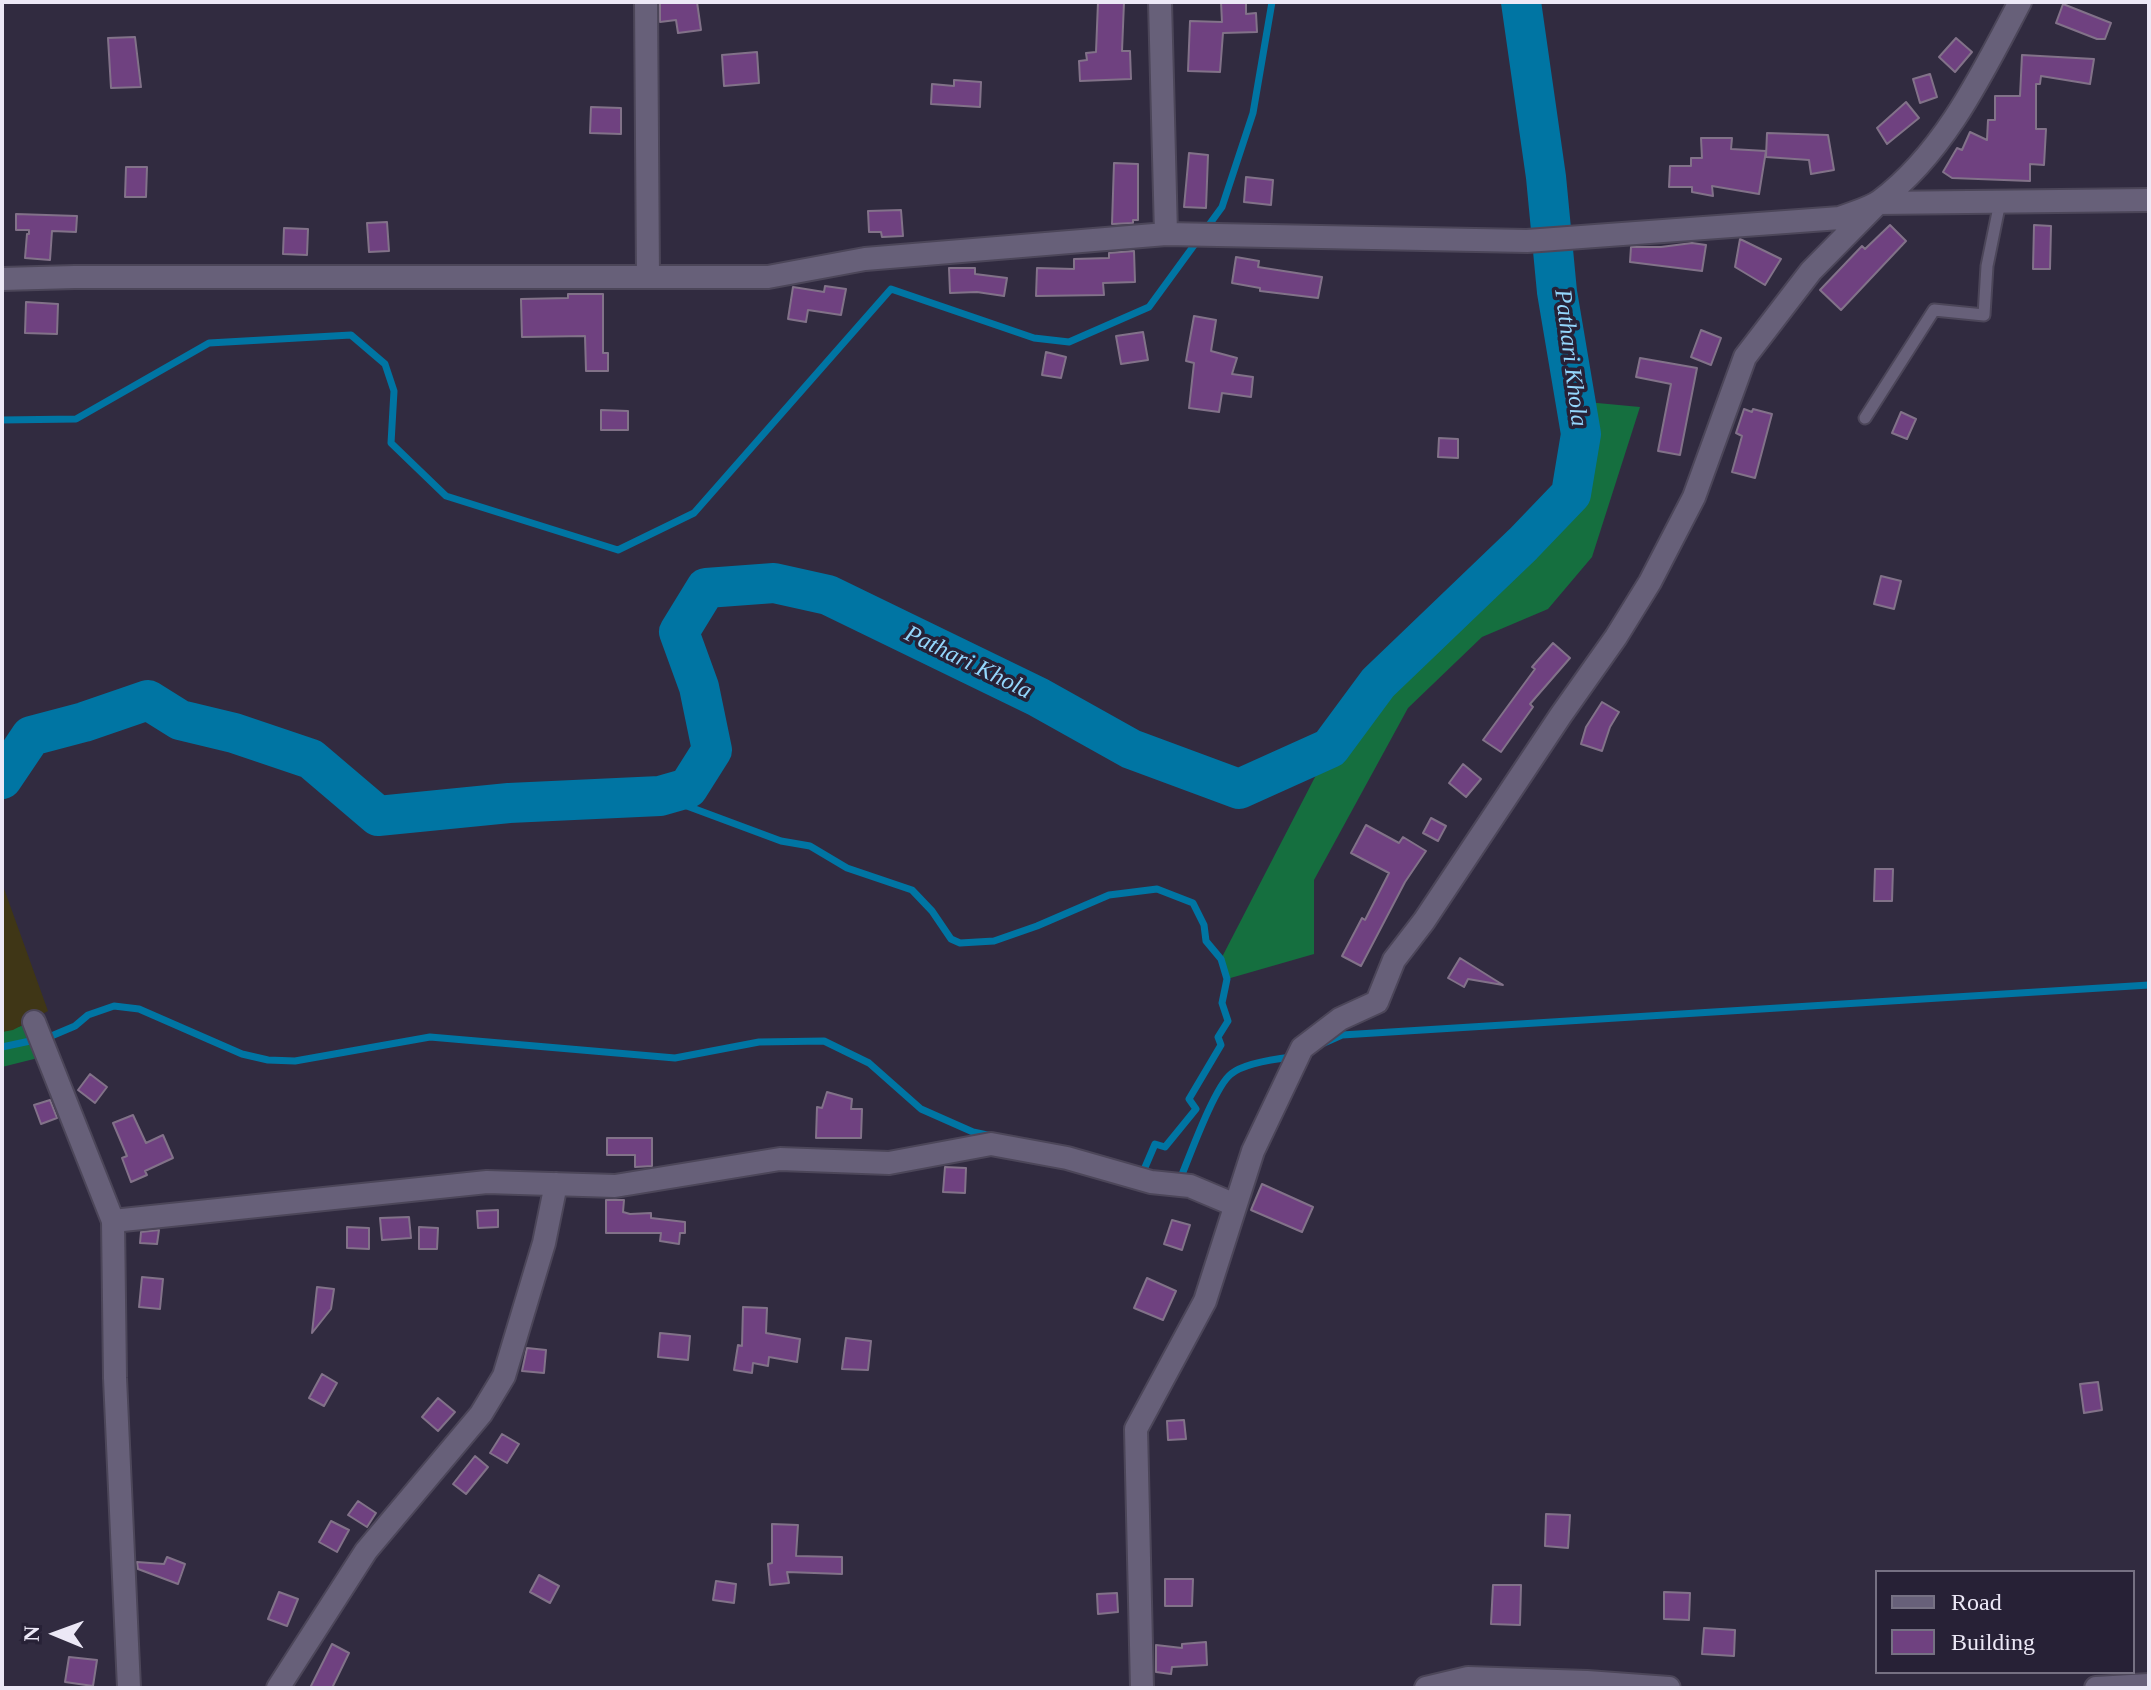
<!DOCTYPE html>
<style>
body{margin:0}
#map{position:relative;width:2151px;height:1690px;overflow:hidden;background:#312b40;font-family:Georgia,serif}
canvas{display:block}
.frame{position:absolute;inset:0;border:4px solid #ece8f6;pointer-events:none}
.legend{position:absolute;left:1875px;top:1570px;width:260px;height:104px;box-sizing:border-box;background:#272136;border:2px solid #767183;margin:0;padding:10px 14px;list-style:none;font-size:24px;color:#ece8f6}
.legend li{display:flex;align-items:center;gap:16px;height:40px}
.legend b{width:40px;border:2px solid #767183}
.north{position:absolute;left:16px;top:1594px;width:80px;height:80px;-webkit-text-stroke:6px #272136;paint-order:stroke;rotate:271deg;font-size:22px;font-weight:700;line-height:32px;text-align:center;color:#ece8f6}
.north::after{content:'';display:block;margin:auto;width:28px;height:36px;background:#ece8f6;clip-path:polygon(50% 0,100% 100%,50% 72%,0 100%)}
</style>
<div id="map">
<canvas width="2151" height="1690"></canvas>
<div class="frame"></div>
<ul class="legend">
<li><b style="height:10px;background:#676079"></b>Road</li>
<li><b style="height:22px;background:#6f4180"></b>Building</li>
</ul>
<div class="north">N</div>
</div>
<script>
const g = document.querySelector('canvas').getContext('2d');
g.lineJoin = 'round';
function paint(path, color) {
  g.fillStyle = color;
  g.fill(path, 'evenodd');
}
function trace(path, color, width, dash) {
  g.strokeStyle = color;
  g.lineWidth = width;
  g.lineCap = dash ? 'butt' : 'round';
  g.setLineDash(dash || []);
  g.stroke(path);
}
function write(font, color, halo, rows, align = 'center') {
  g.font = font + ' Georgia,serif';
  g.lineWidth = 7;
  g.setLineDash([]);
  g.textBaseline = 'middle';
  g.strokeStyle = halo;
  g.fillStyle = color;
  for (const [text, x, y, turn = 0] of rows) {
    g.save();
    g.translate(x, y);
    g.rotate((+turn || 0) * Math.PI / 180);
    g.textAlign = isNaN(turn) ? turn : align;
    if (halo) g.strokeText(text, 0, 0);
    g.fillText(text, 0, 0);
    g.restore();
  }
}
const forest = new Path2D(`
 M 1576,401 L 1640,407 L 1592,557 L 1548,609 L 1482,637 L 1408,708 L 1314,880 L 1314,954 L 1227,979 L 1221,959 L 1330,748 L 1378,683 L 1523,544 L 1571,494 L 1581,434 Z
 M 34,1022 L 46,1056 L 2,1067 L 2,1032 Z`);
const sand = new Path2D(`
 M 2,883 L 48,1011 L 13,1030 L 2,1032 Z`);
const stream = new Path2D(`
 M 2,420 L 76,419 L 209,343 L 351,335 L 385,364 L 394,391 L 391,443 L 446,496 L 618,550 L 694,513 L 891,289 L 1034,338 L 1069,342 L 1149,307 L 1222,207 L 1253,113 L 1272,2
 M 660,796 L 781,841 L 810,846 L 847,868 L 912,890 L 932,911 L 951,939 L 960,943 L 994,941 L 1037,926 L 1109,895 L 1157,889 L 1193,903 L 1204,925 L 1206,941 L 1221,959
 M 1324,1043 L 1342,1035 L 2149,985
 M 2,1047 L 49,1037 L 75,1026 L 88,1015 L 114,1006 L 139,1009 L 242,1054 L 268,1060 L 295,1061 L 430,1037 L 675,1058 L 759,1042 L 824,1041 L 869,1063 L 921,1109 L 973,1132 L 992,1136
 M 1143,1172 L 1155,1144 L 1165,1147 L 1196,1109 L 1189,1099 L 1221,1045 L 1218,1037 L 1228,1021 L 1222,1003 L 1227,979 L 1221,959
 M 1176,1176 L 1181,1177 C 1190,1155 1215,1086 1231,1074 C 1244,1063 1275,1059 1292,1057`);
const river = new Path2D(`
 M 2,779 L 31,736 L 84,722 L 148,700 L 180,720 L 234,733 L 311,759 L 378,816 L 509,803 L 660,796 L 688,788 L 712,750 L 699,687 L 679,632 L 706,588 L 774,583 L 828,595 L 1038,697 L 1131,749 L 1239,789 L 1330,748 L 1378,683 L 1523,544 L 1571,494 L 1581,434 L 1557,292 L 1546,177 L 1521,2`);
const building = new Path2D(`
 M 660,2 L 697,2 L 701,30 L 678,33 L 676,20 L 660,22 Z
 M 1098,2 L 1124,2 L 1122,51 L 1130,51 L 1131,79 L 1080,81 L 1079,61 L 1087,60 L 1086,53 L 1096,52 Z
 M 1221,2 L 1246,2 L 1246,14 L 1256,13 L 1257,32 L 1223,33 L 1220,72 L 1188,71 L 1190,21 L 1222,22 Z
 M 2063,4 L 2111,23 L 2105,39 L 2097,39 L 2056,23 Z
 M 135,37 L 141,87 L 111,88 L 108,38 Z
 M 1956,38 L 1972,52 L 1955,72 L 1939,57 Z
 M 757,52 L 759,83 L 724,86 L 722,55 Z
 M 2022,55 L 2094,59 L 2090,84 L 2041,76 L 2040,84 L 2036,84 L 2036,129 L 2046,129 L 2044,165 L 2030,164 L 2030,181 L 1952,178 L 1943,172 L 1957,148 L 1962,150 L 1970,132 L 1987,140 L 1988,120 L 1995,120 L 1995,96 L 2020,96 Z
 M 1930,74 L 1937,97 L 1920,103 L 1913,79 Z
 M 954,80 L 981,82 L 980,107 L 931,104 L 932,84 L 954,86 Z
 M 1906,102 L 1919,118 L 1887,144 L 1877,128 Z
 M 591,107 L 621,108 L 621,134 L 590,133 Z
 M 1767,133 L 1828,135 L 1834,170 L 1811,174 L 1809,160 L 1766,157 Z
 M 1701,138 L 1732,138 L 1731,149 L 1766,151 L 1759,194 L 1712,186 L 1713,196 L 1692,192 L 1692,187 L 1669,187 L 1670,166 L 1691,166 L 1691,158 L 1702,158 Z
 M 1189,153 L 1208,155 L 1206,208 L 1184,207 Z
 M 1114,163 L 1138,164 L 1138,220 L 1133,220 L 1133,223 L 1112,224 Z
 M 126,167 L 147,167 L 146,197 L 125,197 Z
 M 1246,177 L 1273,180 L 1271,205 L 1244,202 Z
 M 901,210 L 903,236 L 882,237 L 881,232 L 869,232 L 868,211 Z
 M 16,214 L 77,216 L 76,232 L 52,231 L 50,260 L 25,258 L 27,234 L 29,234 L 29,230 L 16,230 Z
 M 387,222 L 389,251 L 369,252 L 367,223 Z
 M 1890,225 L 1906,241 L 1841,310 L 1820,290 L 1862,246 L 1865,249 Z
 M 2034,225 L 2051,226 L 2050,269 L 2033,269 Z
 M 284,228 L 308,229 L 307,255 L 283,254 Z
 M 1740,239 L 1781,259 L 1765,285 L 1735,267 Z
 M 1692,243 L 1706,245 L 1702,271 L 1630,262 L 1631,247 L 1661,247 Z
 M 1134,251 L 1135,282 L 1103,283 L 1104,295 L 1036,296 L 1037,268 L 1074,269 L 1074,259 L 1109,258 L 1109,253 Z
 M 1236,257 L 1259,261 L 1258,267 L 1322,277 L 1318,298 L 1260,291 L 1260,288 L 1232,283 Z
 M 949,268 L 975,268 L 975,274 L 1007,278 L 1004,296 L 977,292 L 950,293 Z
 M 825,286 L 846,289 L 841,315 L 808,310 L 806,322 L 788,319 L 793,287 L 824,292 Z
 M 568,294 L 603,294 L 603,353 L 608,353 L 608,371 L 586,371 L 585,336 L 522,337 L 521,299 L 568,298 Z
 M 26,302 L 58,304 L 57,334 L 25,333 Z
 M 1194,316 L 1216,320 L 1211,351 L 1237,358 L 1232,374 L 1253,377 L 1251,397 L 1222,393 L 1219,412 L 1189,408 L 1194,363 L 1186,361 Z
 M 1701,330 L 1721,338 L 1711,365 L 1691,357 Z
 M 1143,332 L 1148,360 L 1121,364 L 1116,336 Z
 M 1046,352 L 1066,357 L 1061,378 L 1042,375 Z
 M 1640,358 L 1697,368 L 1680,455 L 1658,451 L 1671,384 L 1636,377 Z
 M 1744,409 L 1752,412 L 1753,409 L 1772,414 L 1755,478 L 1732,472 L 1742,436 L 1736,433 Z
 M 601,410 L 628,411 L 628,430 L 601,430 Z
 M 1901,412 L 1916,419 L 1907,439 L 1892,433 Z
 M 1439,438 L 1458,439 L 1458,458 L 1438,457 Z
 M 1881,576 L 1901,581 L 1894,609 L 1874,604 Z
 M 1553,643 L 1570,658 L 1530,704 L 1533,707 L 1501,752 L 1483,740 L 1535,669 L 1532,667 Z
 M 1602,702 L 1619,712 L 1610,727 L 1602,751 L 1581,744 L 1586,727 Z
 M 1463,764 L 1481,779 L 1466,797 L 1449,783 Z
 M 1431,818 L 1446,826 L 1438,841 L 1423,833 Z
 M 1366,825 L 1399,843 L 1403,837 L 1426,851 L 1405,882 L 1361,966 L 1342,956 L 1362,918 L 1365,920 L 1389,873 L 1351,853 Z
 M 1875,869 L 1893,869 L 1892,901 L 1874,901 Z
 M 1460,958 L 1503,985 L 1468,979 L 1464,987 L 1448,978 Z
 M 90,1074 L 107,1087 L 95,1103 L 78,1090 Z
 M 827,1092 L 852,1099 L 851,1109 L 862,1109 L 861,1138 L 816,1138 L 817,1107 L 822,1108 Z
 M 50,1100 L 57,1118 L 41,1124 L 34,1105 Z
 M 133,1115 L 146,1143 L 163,1135 L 173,1158 L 145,1171 L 147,1175 L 131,1182 L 122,1158 L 127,1156 L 113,1123 Z
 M 607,1138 L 652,1138 L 652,1166 L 635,1167 L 635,1155 L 607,1155 Z
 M 945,1167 L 966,1168 L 965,1193 L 943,1192 Z
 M 1262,1184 L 1313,1207 L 1302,1232 L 1251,1210 Z
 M 606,1200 L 624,1200 L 623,1212 L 630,1214 L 651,1213 L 651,1218 L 685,1222 L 685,1233 L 680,1233 L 679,1244 L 660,1241 L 661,1233 L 606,1233 Z
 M 498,1210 L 498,1227 L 478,1228 L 477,1211 Z
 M 409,1217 L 411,1238 L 382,1240 L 380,1218 Z
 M 1172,1220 L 1190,1225 L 1182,1250 L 1164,1244 Z
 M 347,1227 L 369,1228 L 369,1249 L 347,1248 Z
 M 419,1227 L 438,1228 L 437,1249 L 419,1249 Z
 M 159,1230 L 157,1244 L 140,1243 L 141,1232 Z
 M 142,1277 L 163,1279 L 160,1309 L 139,1307 Z
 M 1147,1278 L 1176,1291 L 1163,1320 L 1134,1308 Z
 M 317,1287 L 334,1289 L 331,1309 L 312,1333 Z
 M 743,1307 L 767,1308 L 766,1333 L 800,1339 L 797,1362 L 769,1357 L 768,1366 L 753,1363 L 752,1373 L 734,1370 L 738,1345 L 742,1346 Z
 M 660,1333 L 690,1336 L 688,1360 L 658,1357 Z
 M 846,1338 L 871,1341 L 868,1370 L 842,1369 Z
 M 527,1348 L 546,1350 L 544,1373 L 522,1371 Z
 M 322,1374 L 337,1383 L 324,1406 L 309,1398 Z
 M 2098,1382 L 2102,1410 L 2084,1413 L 2080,1384 Z
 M 438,1398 L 455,1412 L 438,1431 L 422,1417 Z
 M 1184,1420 L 1186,1439 L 1168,1440 L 1167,1421 Z
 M 502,1434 L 519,1444 L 507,1463 L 490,1453 Z
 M 475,1456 L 488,1467 L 466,1494 L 453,1484 Z
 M 358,1501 L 376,1513 L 367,1527 L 348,1515 Z
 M 1546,1514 L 1570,1515 L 1568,1548 L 1545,1546 Z
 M 331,1521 L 349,1530 L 337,1552 L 319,1542 Z
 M 772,1524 L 798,1525 L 796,1556 L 842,1557 L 842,1574 L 787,1572 L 789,1583 L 770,1585 L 768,1564 L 772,1563 Z
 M 167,1557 L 185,1564 L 178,1584 L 138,1569 L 137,1562 L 164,1564 Z
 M 539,1575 L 559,1586 L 550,1603 L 530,1592 Z
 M 1165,1579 L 1193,1579 L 1192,1606 L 1165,1606 Z
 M 716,1581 L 736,1584 L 734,1603 L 713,1600 Z
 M 1493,1585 L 1521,1585 L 1520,1625 L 1491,1624 Z
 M 279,1592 L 298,1599 L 287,1626 L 268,1619 Z
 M 1664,1592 L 1690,1593 L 1689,1620 L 1664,1619 Z
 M 1117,1593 L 1118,1612 L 1098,1614 L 1097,1594 Z
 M 1704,1628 L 1735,1630 L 1734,1656 L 1702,1654 Z
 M 1206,1642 L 1207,1665 L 1172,1667 L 1171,1674 L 1156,1672 L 1156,1645 L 1182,1648 L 1182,1644 Z
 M 332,1644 L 349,1653 L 332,1688 L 310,1688 Z
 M 69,1657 L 97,1660 L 93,1686 L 65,1682 Z`);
const lane = new Path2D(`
 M 1865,418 L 1934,310 L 1984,315 L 1987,266 L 2000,202`);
const street = new Path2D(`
 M 646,2 L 648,277
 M 1160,2 L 1166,234
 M 2,279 L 75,277 L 768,277 L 865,259 L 1166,234 L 1527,241 L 1840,218 C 1852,213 1869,209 1880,201 C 1945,152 1983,72 2020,2
 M 34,1022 L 113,1221
 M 129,1688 L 115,1378 L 113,1221 L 487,1182 L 615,1186 L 780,1159 L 889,1163 L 991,1144 L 1067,1158 L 1151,1182 L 1190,1186 L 1235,1205
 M 278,1688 L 366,1551 L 481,1414 L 504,1376 L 544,1243 L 556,1184
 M 1142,1688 L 1136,1429 L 1205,1301 L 1253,1151 L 1302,1048 L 1340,1019 L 1377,1002 L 1394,960 L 1424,921 L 1561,715 L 1616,637 L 1650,582 L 1694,497 L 1745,357 L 1811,271 L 1878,203 L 2149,200
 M 1426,1688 L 1468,1678 L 1587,1682 L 1669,1688
 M 2096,1688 L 2149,1685`);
const waterNames = [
 ["Pathari Khola",1570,358,83],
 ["Pathari Khola",968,663,26]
];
paint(forest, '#156f3f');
paint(sand, '#3f3616');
trace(stream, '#0075a3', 7);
trace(river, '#0075a3', 40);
paint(building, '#6f4180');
trace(building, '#827289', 2);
trace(lane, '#4c4659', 15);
trace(street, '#4c4659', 26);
trace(lane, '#676079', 11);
trace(street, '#676079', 22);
write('italic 24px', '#94d6fc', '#272136', waterNames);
</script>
